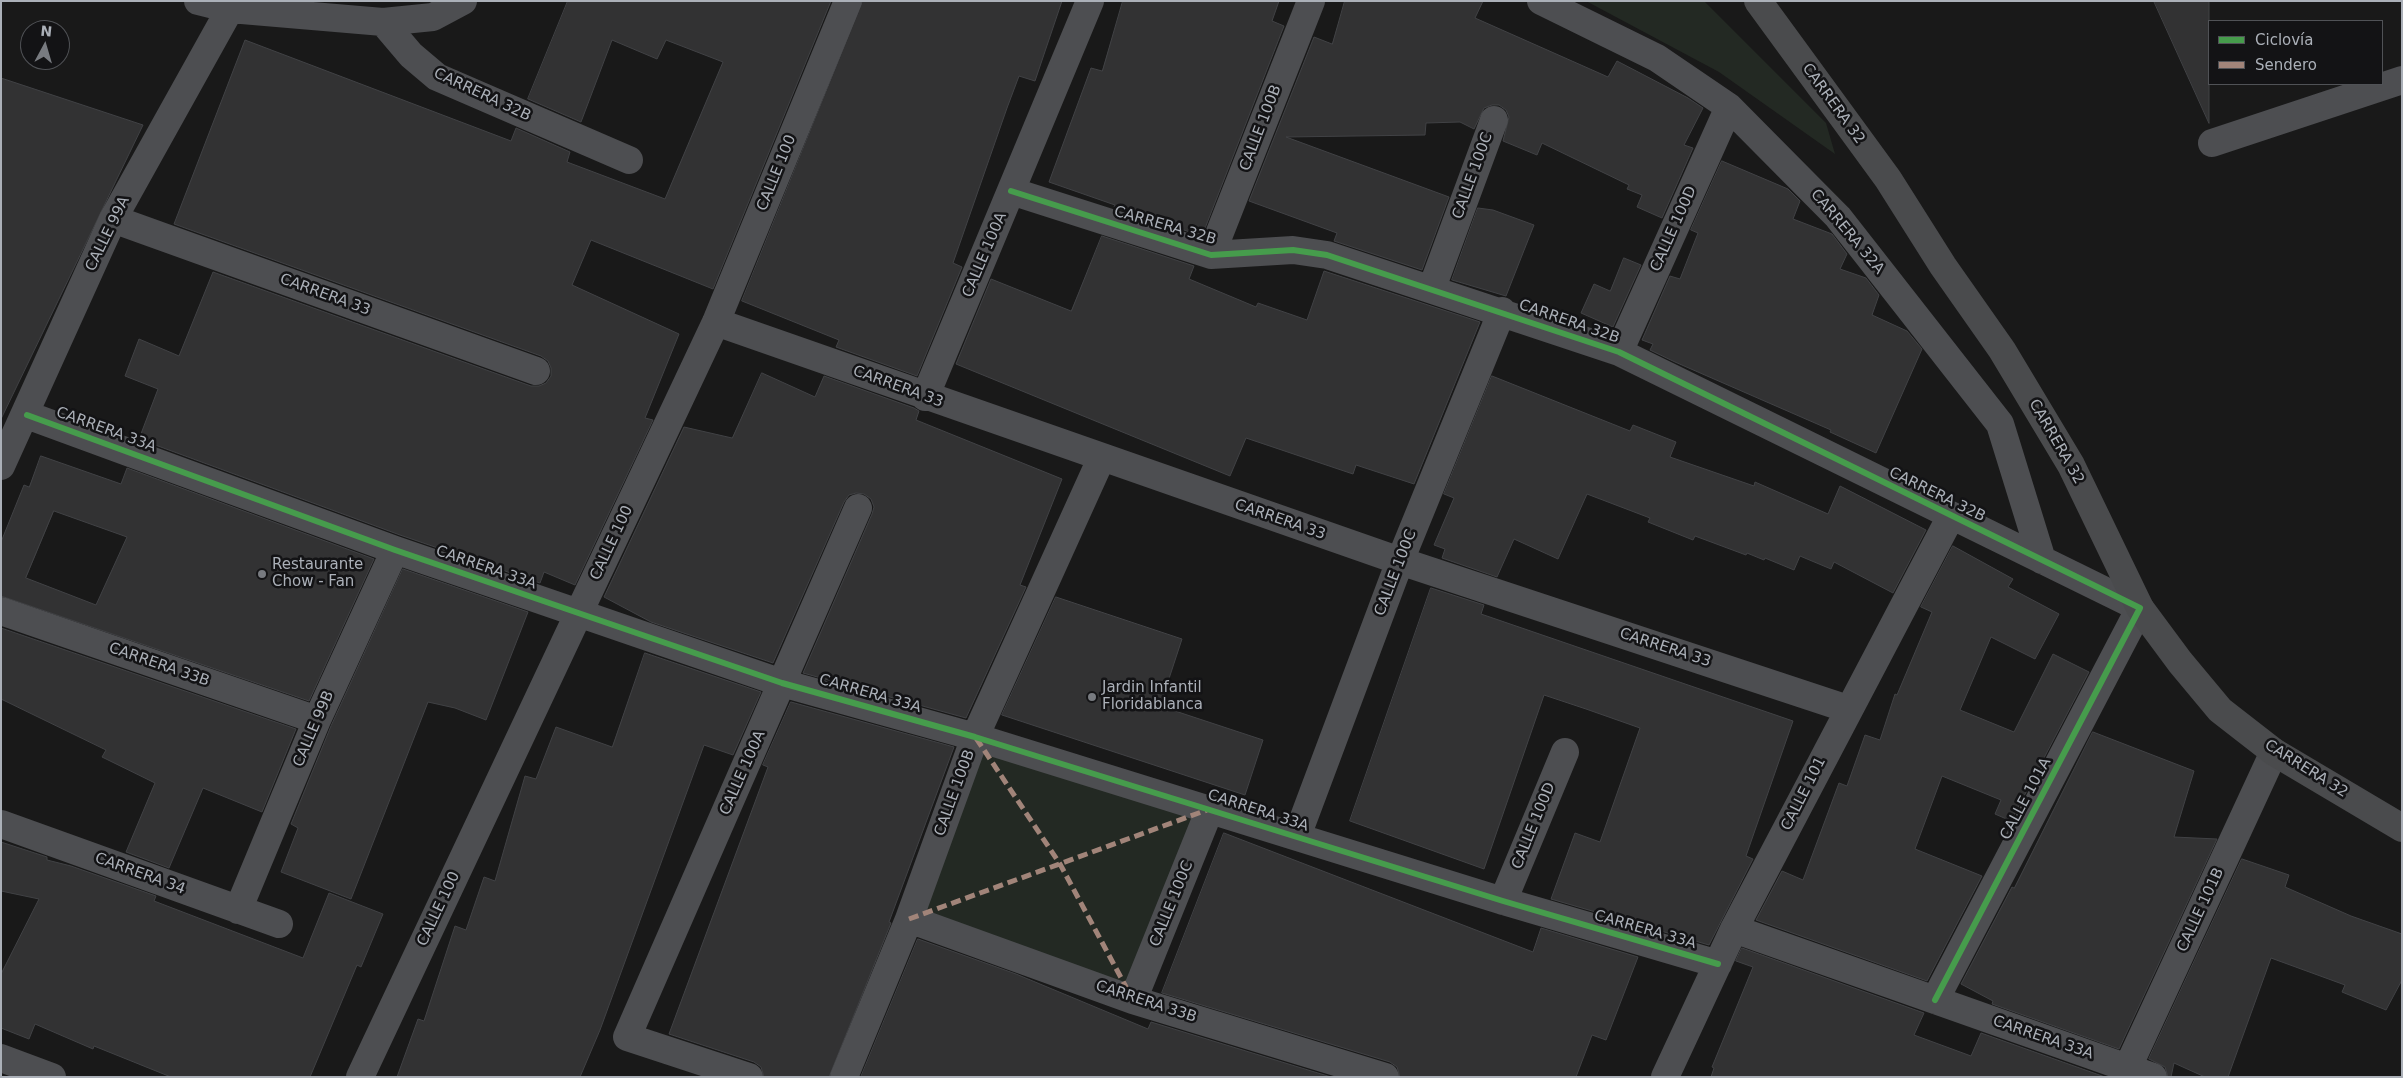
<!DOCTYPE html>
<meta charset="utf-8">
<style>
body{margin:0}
#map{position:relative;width:2403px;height:1078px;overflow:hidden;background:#191919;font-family:"DejaVu Sans",sans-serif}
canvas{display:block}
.frame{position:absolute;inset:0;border:2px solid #abb0b8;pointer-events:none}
.legend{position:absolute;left:2208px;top:20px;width:175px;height:65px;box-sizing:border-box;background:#131315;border:1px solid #505256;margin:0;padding:6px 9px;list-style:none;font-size:15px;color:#abb0b8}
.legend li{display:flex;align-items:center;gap:10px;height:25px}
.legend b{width:25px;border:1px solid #505256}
.north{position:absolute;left:20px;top:20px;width:50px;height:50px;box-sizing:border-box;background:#131315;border:1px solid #505256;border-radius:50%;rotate:6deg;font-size:14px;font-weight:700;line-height:20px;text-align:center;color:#abb0b8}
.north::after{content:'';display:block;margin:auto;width:18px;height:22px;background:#787b80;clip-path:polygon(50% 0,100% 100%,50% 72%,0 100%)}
</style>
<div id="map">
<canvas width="2403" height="1078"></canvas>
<div class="frame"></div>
<ul class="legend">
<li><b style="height:6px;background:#469c4c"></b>Ciclovía</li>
<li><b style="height:6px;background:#a18479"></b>Sendero</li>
</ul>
<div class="north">N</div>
</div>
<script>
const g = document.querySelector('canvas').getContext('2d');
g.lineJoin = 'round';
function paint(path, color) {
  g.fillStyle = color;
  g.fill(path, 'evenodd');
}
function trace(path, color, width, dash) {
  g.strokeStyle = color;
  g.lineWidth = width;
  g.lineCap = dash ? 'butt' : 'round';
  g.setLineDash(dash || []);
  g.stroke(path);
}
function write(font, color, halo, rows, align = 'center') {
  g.font = font + ' "DejaVu Sans",sans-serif';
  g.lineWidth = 5;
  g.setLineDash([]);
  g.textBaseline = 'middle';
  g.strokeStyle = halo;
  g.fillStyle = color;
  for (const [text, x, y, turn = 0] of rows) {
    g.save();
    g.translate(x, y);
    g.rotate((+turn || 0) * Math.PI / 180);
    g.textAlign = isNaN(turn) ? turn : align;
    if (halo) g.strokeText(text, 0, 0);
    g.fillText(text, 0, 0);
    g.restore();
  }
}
const green = new Path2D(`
 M 1586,1 L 1704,1 L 1826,123 L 1835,154 L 1719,72 Z
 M 975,737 L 1210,809 L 1133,1000 L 909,919 Z`);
const building = new Path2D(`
 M 568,1 L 831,1 L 713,289 L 591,240 L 572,285 L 679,334 L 645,418 L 653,420 L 575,585 L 544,572 L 540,583 L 400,535 L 139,439 L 158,389 L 125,376 L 139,339 L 179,356 L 213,272 L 531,386 L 539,386 L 546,383 L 551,376 L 551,368 L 548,361 L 541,356 L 174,224 L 245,40 L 511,141 L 516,128 L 570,152 L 567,162 L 665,199 L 723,62 L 666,40 L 657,59 L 612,40 L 581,122 L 528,99 Z
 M 863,1 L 1062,1 L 1035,81 L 1019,76 L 1007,108 L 953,263 L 962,267 L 917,376 L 836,347 L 839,340 L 742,301 Z
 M 1123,1 L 1279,1 L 1272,21 L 1284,26 L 1202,236 L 1114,207 L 1115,205 L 1049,182 L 1091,68 L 1102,71 Z
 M 1345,1 L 1483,1 L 1475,18 L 1608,77 L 1617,61 L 1688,98 L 1703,108 L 1684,145 L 1693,148 L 1662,218 L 1637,207 L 1642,195 L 1627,189 L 1629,185 L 1542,143 L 1537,155 L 1503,141 L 1509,117 L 1506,110 L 1499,105 L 1492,105 L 1484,108 L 1474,129 L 1460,122 L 1426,123 L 1425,135 L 1286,137 L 1449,197 L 1422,270 L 1334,241 L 1337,233 L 1249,201 L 1314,37 L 1332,44 Z
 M 2154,1 L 2209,1 L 2209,123 Z
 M 1,78 L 143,125 L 1,419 Z
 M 1722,161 L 1788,189 L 1800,201 L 1793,219 L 1832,234 L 1847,254 L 1840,269 L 1866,278 L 1879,295 L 1872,315 L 1907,331 L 1922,349 L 1876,453 L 1830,432 L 1831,430 L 1675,362 L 1650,350 L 1653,344 L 1642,340 L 1670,276 L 1680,279 L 1698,233 L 1691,230 Z
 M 1478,208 L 1493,210 L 1534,225 L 1506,296 L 1452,280 Z
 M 1102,236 L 1194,266 L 1189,279 L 1256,307 L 1258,303 L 1307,320 L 1324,271 L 1480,322 L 1414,484 L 1356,465 L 1353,474 L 1246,438 L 1230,476 L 956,364 L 991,279 L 1071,311 Z
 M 1624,258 L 1641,265 L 1613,327 L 1581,313 L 1594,284 L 1610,291 Z
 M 762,373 L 815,397 L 824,376 L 914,408 L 919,411 L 916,420 L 1062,479 L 1020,585 L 1026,587 L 966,718 L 803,673 L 872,514 L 874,507 L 871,499 L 864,494 L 856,493 L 849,495 L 844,502 L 773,663 L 651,622 L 604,597 L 684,427 L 732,438 Z
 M 1492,376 L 1630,431 L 1633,425 L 1676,442 L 1670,457 L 1754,486 L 1755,482 L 1828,514 L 1840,486 L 1926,530 L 1893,593 L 1834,562 L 1831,569 L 1800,556 L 1794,570 L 1765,558 L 1764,560 L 1747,553 L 1746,555 L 1695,536 L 1693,540 L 1648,522 L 1650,518 L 1587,494 L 1558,559 L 1514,539 L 1497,577 L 1442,558 L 1445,549 L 1434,545 L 1454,498 L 1444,494 Z
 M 41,456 L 121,484 L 127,468 L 374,559 L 309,701 L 1,596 L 1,542 L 24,485 L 29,487 ZM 54,511 L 127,537 L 96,605 L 26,578 Z
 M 1953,546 L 2013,579 L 2008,587 L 2059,614 L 2035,659 L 1991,637 L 1960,710 L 2014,732 L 2053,654 L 2089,672 L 2011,821 L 1995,814 L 2001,800 L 1942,776 L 1915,849 L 1982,876 L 1927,981 L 1756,920 L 1782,871 L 1803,880 L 1839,783 L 1847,786 L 1865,735 L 1880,740 L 1895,694 L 1897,695 L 1932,612 L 1921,607 Z
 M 403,569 L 528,612 L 486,720 L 455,708 L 428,702 L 351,899 L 281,872 L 298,828 L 291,824 L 331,726 Z
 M 1431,588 L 1484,605 L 1481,614 L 1793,721 L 1746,856 L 1753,859 L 1709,945 L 1551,899 L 1575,833 L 1600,842 L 1640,728 L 1586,709 L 1544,695 L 1484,869 L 1350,821 Z
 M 1056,597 L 1182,639 L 1160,706 L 1263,740 L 1245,795 L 1002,715 Z
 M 1,628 L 296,729 L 262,812 L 203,788 L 169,868 L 126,852 L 155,783 L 102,757 L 106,750 L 1,699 Z
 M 645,653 L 761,692 L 733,755 L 704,745 L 600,1030 L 580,1077 L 397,1077 L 418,1019 L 424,1021 L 455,926 L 466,930 L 484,877 L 495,881 L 525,776 L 536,779 L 556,727 L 612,747 Z
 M 791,702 L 954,747 L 889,922 L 891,923 L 829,1077 L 764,1077 L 761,1067 L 754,1062 L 669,1034 L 768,767 L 763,765 Z
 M 2093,732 L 2194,771 L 2174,837 L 2217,839 L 2119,1049 L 1992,1004 L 1993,1001 L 1961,984 L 2012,887 L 2014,888 Z
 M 1224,833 L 1533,952 L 1541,928 L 1638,957 L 1606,1040 L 1592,1035 L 1576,1077 L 1400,1077 L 1397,1067 L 1390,1062 L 1162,993 Z
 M 1,842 L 47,857 L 47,860 L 71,866 L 156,896 L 154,901 L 303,958 L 329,893 L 383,914 L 361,967 L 357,965 L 310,1077 L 171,1077 L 94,1046 L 93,1049 L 35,1024 L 29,1039 L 1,1028 L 1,974 L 39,899 L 1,891 Z
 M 2242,859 L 2289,875 L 2285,887 L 2351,916 L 2402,934 L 2402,980 L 2386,1010 L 2342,992 L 2345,985 L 2271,958 L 2228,1077 L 2205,1077 L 2174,1063 L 2171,1077 L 2168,1077 L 2165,1067 L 2149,1059 Z
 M 918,939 L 1016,974 L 1148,1029 L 1151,1022 L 1331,1077 L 861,1077 Z
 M 1742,948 L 1924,1013 L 1914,1035 L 1971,1056 L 1981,1033 L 2105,1077 L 1711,1077 L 1714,1068 L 1712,1067 L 1753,967 L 1736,961 Z`);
const minor = new Path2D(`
 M 198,1 L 230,9 L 383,22 L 433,17 L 463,1
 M 1541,1 L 1657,58 L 1729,107 L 1838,217 L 2000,424 L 2042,560
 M 383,22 L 411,55 L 437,77 L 629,160
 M 2212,143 L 2402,80
 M 1011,191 L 1211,255 L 1293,250 L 1327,255 L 1619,352 L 2140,608 L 1935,1000
 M 113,219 L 536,371
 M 1211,255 L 1311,1
 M 1432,288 L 1494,120
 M 716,322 L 1400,561 L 1848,709
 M 1619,352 L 1729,107
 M 925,397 L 1090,1
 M 27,415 L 395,550 L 782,683 L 975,737 L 1503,901 L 1718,964
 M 1,466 L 113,219 L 230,9
 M 1,611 L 317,720
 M 1,824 L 279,924
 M 1297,836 L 1400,561 L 1502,311
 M 1503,901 L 1565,752
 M 238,910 L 317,720 L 395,550
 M 909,919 L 1133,1000 L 1385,1077
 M 1734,929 L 2153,1077
 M 1133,1000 L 1210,809
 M 1,1058 L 52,1077
 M 2128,1067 L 2274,752
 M 360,1077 L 716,322 L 848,1
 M 749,1077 L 627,1037 L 858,508
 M 844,1077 L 909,919 L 975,737 L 1101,459
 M 1665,1077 L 1734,929 L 1951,516`);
const major = new Path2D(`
 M 1758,1 L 1888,179 L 1943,266 L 2002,350 L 2071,465 L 2140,608 L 2180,662 L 2220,710 L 2274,752 L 2402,828`);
const quiet = new Path2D(`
 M 976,738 L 1060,864 L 1133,1000
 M 909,919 L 1207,810`);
const cycleway = new Path2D(`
 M 1011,191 L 1211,255 L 1293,250 L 1327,255 L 1619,352 L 2140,608 L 1935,1000
 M 27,415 L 395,550 L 782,683 L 975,737 L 1503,901 L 1718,964`);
const markers = [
 [262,574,5,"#787b80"],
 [1092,697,5,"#787b80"]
];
const streetNames = [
 ["CARRERA 32B",482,95,25],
 ["CARRERA 32",1833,104,54],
 ["CALLE 100B",1261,128,-69],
 ["CALLE 100",777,173,-68],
 ["CALLE 100C",1473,176,-70],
 ["CARRERA 32B",1165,226,16],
 ["CALLE 100D",1674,229,-66],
 ["CARRERA 32A",1847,232,50],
 ["CALLE 99A",108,234,-64],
 ["CALLE 100A",985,255,-67],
 ["CARRERA 33",325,295,20],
 ["CARRERA 32B",1569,322,19],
 ["CARRERA 33",898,387,20],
 ["CARRERA 33A",106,430,20],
 ["CARRERA 32",2056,442,60],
 ["CARRERA 32B",1937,495,26],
 ["CARRERA 33",1280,520,19],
 ["CALLE 100",612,543,-65],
 ["CARRERA 33A",486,568,19],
 ["CALLE 100C",1396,573,-69],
 ["CARRERA 33",1665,648,18],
 ["CARRERA 33B",159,665,19],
 ["CARRERA 33A",870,694,16],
 ["CALLE 99B",314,729,-67],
 ["CARRERA 32",2306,769,32],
 ["CALLE 100A",743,773,-66],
 ["CALLE 100B",955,793,-70],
 ["CALLE 101",1804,794,-63],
 ["CALLE 101A",2026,799,-62],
 ["CARRERA 33A",1258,811,18],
 ["CALLE 100D",1534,826,-68],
 ["CARRERA 34",140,874,20],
 ["CALLE 100C",1172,904,-68],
 ["CALLE 100",439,909,-65],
 ["CALLE 101B",2201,910,-65],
 ["CARRERA 33A",1645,930,16],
 ["CARRERA 33B",1146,1002,18],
 ["CARRERA 33A",2043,1038,19]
];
const poiNames = [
 ["Restaurante",272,565],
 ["Chow - Fan",272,582],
 ["Jardin Infantil",1102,688],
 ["Floridablanca",1102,705]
];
paint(green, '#232923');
paint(building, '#323233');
trace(building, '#414245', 1);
trace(minor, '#4d4e51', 28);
trace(major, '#4a4b4d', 28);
trace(quiet, '#a18479', 5, [10, 5]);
trace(cycleway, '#469c4c', 6);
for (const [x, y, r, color] of markers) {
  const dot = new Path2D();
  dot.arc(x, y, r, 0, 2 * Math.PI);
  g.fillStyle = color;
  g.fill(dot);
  trace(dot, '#131315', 2);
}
write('15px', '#abb0b8', '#131315', streetNames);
write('15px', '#abb0b8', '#131315', poiNames, 'left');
</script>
